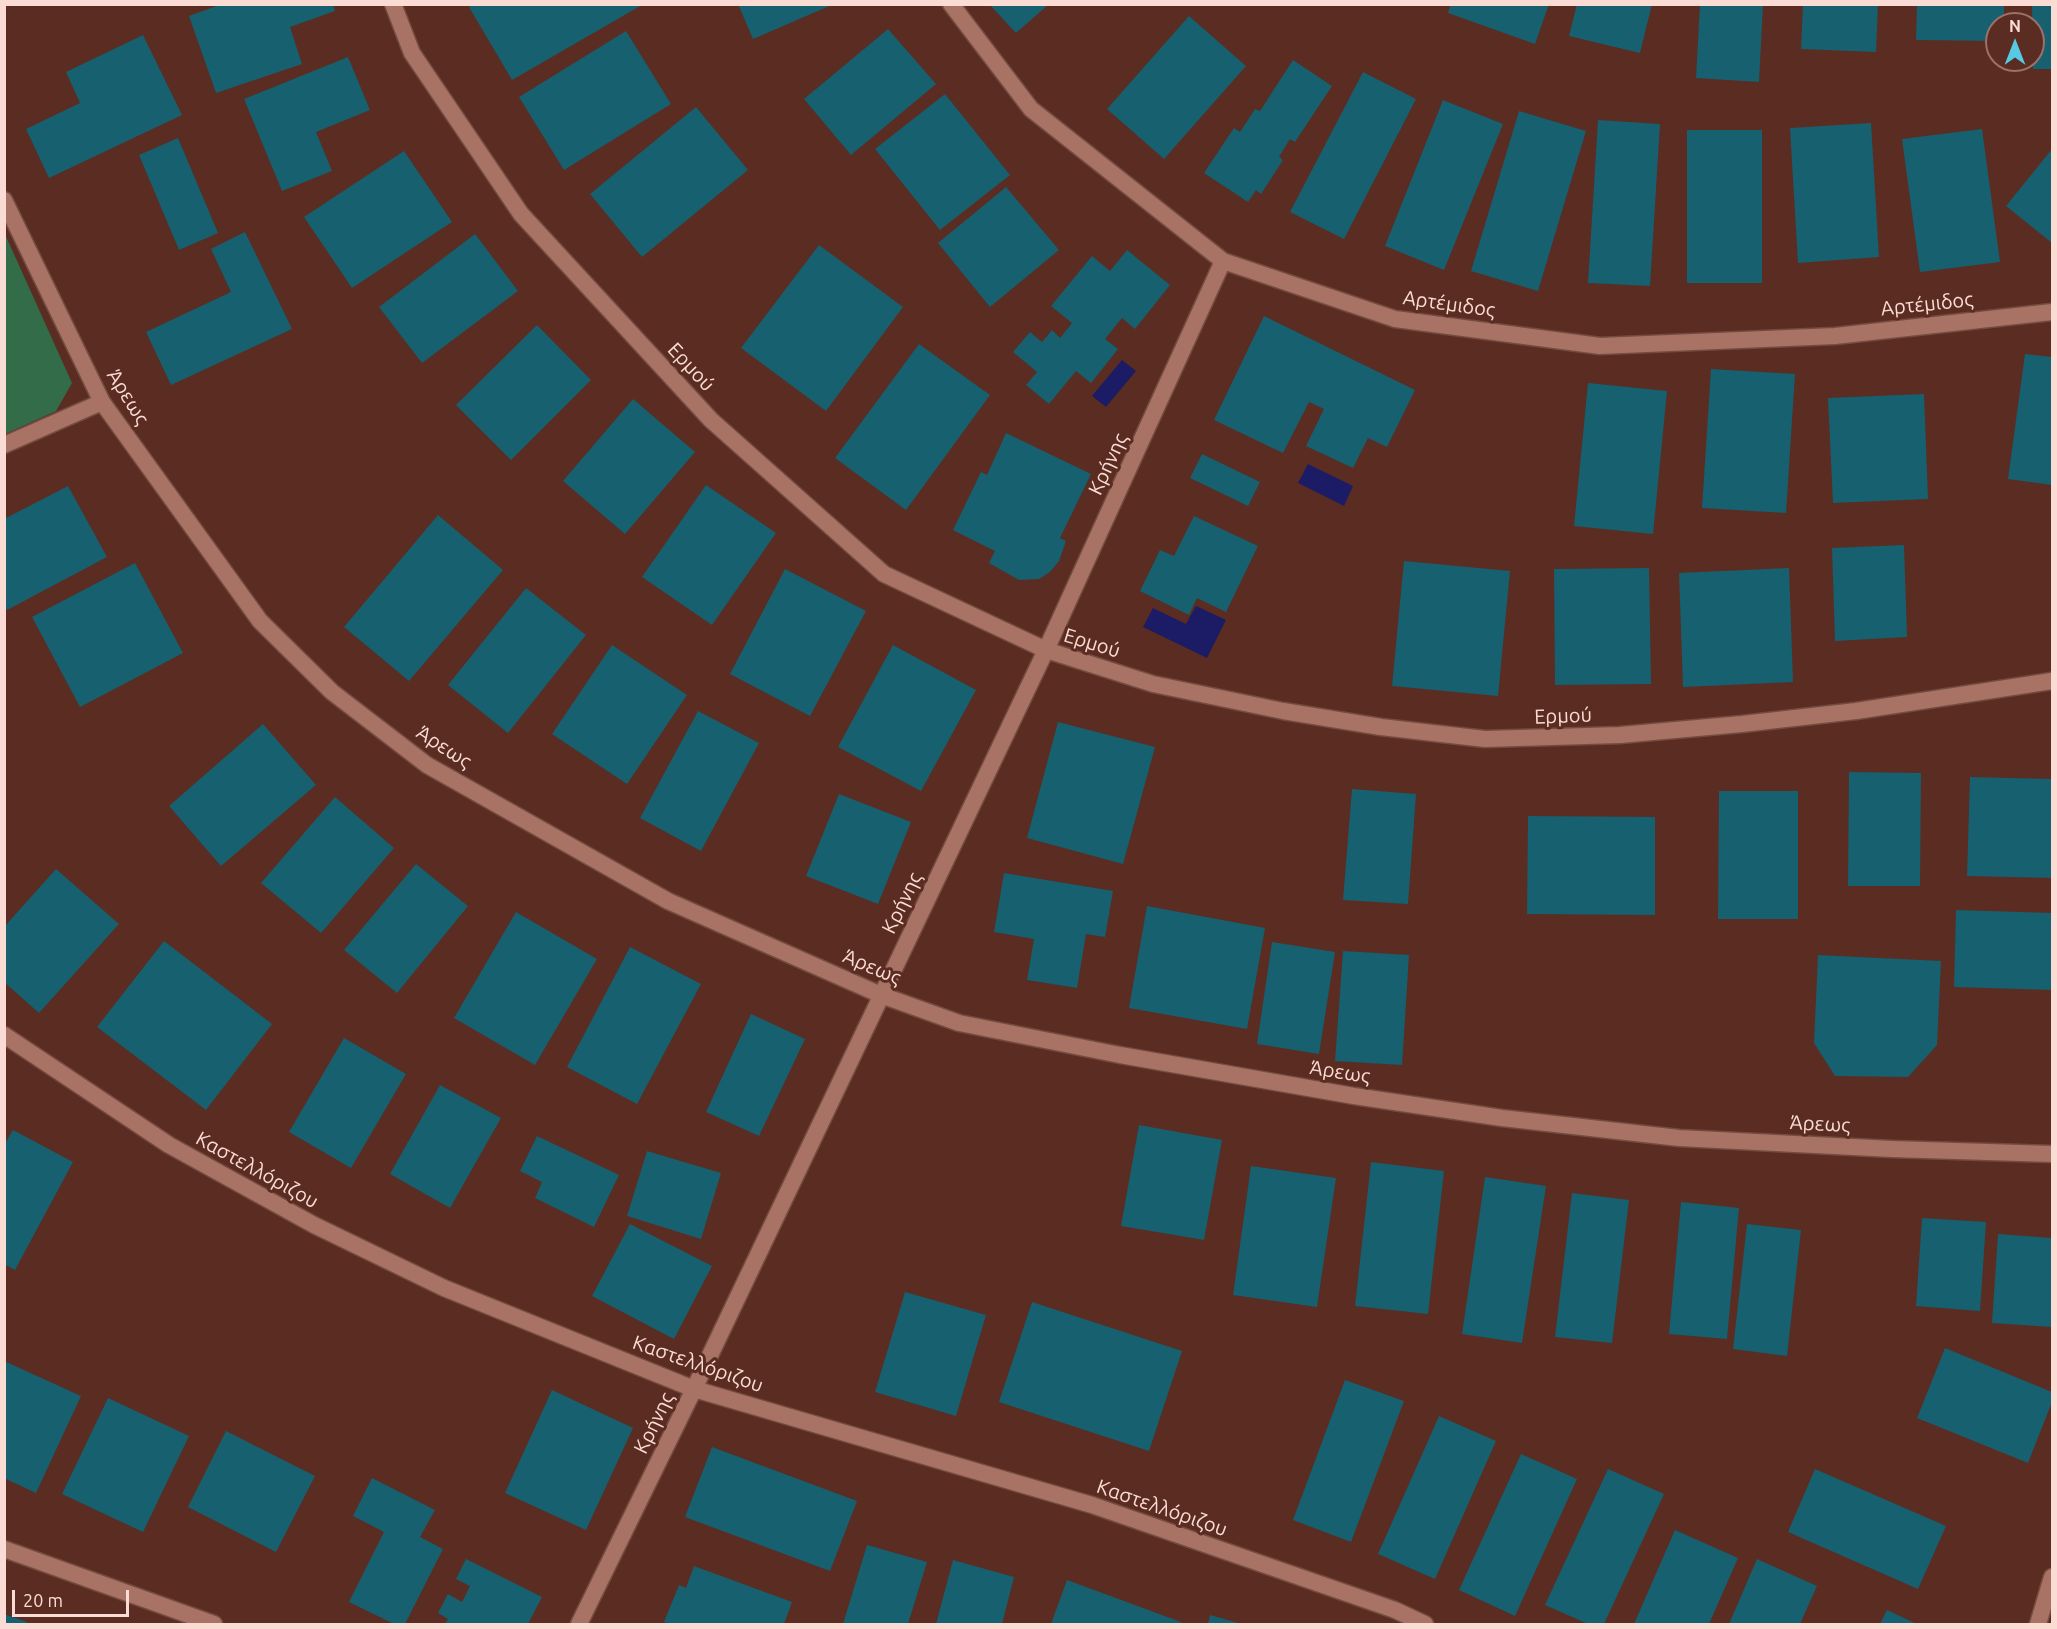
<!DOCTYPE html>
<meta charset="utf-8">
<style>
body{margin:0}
#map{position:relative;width:2057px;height:1629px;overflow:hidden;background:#5b2c21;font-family:Ubuntu,sans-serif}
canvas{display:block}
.frame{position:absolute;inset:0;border:6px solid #fbdcd4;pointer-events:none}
.north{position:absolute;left:1985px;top:12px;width:60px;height:60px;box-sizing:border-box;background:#5b2c21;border:2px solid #9b7269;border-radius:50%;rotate:0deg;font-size:16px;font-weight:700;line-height:24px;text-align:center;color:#fbdcd4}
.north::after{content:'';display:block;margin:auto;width:21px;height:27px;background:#57c9e2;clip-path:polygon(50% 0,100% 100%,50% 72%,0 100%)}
.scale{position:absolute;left:12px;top:1590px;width:117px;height:27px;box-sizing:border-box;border:3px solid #fbdcd4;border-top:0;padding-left:8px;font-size:18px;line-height:21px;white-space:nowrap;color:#fbdcd4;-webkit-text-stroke:4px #5b2c21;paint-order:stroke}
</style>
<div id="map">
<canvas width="2057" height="1629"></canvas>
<div class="frame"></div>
<div class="north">N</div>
<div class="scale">20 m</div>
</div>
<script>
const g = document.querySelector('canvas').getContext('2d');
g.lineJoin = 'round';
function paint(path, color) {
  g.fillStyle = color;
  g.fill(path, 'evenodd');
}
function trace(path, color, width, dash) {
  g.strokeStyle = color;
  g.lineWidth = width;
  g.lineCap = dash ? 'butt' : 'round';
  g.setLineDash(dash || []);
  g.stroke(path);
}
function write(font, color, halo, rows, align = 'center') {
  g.font = font + ' Ubuntu,sans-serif';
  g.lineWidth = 6;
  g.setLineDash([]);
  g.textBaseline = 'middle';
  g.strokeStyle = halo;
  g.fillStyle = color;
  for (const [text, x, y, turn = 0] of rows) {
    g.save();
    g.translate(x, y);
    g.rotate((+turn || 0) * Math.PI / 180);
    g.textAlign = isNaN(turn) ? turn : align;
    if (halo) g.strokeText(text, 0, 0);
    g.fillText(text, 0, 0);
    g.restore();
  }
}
const green = new Path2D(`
 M 4,232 L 72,383 L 56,411 L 5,434 Z`);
const water = new Path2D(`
 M 1122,360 L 1136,371 L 1106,407 L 1092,396 Z
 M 1308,464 L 1353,486 L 1344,506 L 1298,483 Z
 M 1196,606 L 1226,620 L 1207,658 L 1143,627 L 1153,608 L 1186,624 Z`);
const building = new Path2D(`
 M 222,4 L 333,4 L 335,11 L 290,27 L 302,64 L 216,93 L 189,16 Z
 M 738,4 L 834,4 L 753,39 Z
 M 989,4 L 1049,4 L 1016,33 Z
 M 1451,4 L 1549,4 L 1535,44 L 1448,13 Z
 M 1577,4 L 1652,4 L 1640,53 L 1569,36 Z
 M 1700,4 L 1763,4 L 1759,82 L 1696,78 Z
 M 1803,4 L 1878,4 L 1876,52 L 1801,49 Z
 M 1917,4 L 2004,4 L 2004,24 L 1997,24 L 1997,41 L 1916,40 Z
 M 2032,4 L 2052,4 L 2052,69 L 2033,69 Z
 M 473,5 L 642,5 L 512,80 L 469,7 Z
 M 1189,16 L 1246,66 L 1164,159 L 1107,109 Z
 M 888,29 L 936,84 L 851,155 L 804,99 Z
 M 626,31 L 671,104 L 564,170 L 519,97 Z
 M 143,35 L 182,115 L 49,178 L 26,129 L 80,103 L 66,72 Z
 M 348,57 L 370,110 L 316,132 L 332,171 L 282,191 L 244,99 Z
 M 1293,60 L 1332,86 L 1295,142 L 1290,139 L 1279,157 L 1283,160 L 1261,194 L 1256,190 L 1248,202 L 1204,173 L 1234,128 L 1240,132 L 1255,109 L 1260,111 Z
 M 1363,72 L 1416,99 L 1344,239 L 1290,212 Z
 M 945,94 L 1010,175 L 940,230 L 875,149 Z
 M 1443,100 L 1503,124 L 1444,270 L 1385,246 Z
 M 696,107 L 748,170 L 642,257 L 590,194 Z
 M 1519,111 L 1586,131 L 1538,291 L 1471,271 Z
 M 1598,120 L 1660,124 L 1650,286 L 1588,283 Z
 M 1871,123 L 1879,257 L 1798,263 L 1790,128 Z
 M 1982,129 L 2000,262 L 1920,272 L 1902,139 Z
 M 1687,130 L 1762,130 L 1762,283 L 1687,283 Z
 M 178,138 L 218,233 L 179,250 L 139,155 Z
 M 2052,149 L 2052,243 L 2006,206 Z
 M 404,151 L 452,222 L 352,288 L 304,217 Z
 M 1006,187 L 1059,250 L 990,307 L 938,243 Z
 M 245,232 L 292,329 L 171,385 L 146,332 L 231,292 L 211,249 Z
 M 475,234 L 518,291 L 422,363 L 379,307 Z
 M 819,245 L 903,307 L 826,411 L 741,348 Z
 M 1127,250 L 1170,285 L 1135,329 L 1122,318 L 1105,339 L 1118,349 L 1091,383 L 1076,371 L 1049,404 L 1026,385 L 1037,372 L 1013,352 L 1030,332 L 1042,342 L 1052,330 L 1060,338 L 1072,323 L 1051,306 L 1092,256 L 1110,271 Z
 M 1264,316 L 1415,390 L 1387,447 L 1368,438 L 1353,468 L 1306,446 L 1324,409 L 1309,402 L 1283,453 L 1214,420 Z
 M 537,325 L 591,380 L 511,460 L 456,405 Z
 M 919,344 L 990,395 L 906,510 L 835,458 Z
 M 2025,354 L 2052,357 L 2052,485 L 2008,479 Z
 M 1711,369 L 1795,374 L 1786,513 L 1702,508 Z
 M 1588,383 L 1667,391 L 1653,534 L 1574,526 Z
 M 1924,394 L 1928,499 L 1833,503 L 1828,398 Z
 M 633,399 L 695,452 L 625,534 L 563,481 Z
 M 1006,433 L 1091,474 L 1060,538 L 1066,541 L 1059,561 L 1050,572 L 1039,579 L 1019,580 L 989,563 L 995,551 L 953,530 L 981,472 L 987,475 Z
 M 1202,454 L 1260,482 L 1248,506 L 1190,478 Z
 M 706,485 L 776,533 L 712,625 L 642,577 Z
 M 68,486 L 107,557 L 7,610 L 4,605 L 4,519 Z
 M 438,515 L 503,570 L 409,681 L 344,627 Z
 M 1194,516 L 1258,546 L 1226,612 L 1197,598 L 1189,615 L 1140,591 L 1160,550 L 1174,556 Z
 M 1904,545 L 1907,637 L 1835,641 L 1832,548 Z
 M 1404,561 L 1510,571 L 1498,696 L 1392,686 Z
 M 135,563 L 183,653 L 80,707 L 32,617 Z
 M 1649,568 L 1651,684 L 1555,685 L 1554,569 Z
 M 1789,568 L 1793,682 L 1683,687 L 1679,573 Z
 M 785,569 L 866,611 L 810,716 L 730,674 Z
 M 526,588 L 586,635 L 508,733 L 448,685 Z
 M 612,645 L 687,695 L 627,784 L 552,734 Z
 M 893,645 L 976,690 L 921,791 L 838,747 Z
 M 698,711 L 759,743 L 701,851 L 640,818 Z
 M 1058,722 L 1155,747 L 1123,864 L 1027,838 Z
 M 263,724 L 316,785 L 221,866 L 169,806 Z
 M 1849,772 L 1921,773 L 1920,886 L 1848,886 Z
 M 1970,777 L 2052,779 L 2052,878 L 1967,876 Z
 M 1352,789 L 1416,794 L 1408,904 L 1343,900 Z
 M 1719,791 L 1798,791 L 1798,919 L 1718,919 Z
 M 839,794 L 911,822 L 878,904 L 806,876 Z
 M 335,797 L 394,848 L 321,933 L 261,883 Z
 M 1528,816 L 1655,817 L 1655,915 L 1527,914 Z
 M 416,864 L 468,906 L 397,993 L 344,950 Z
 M 56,869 L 119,924 L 39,1013 L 4,982 L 4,927 Z
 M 1004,873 L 1113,891 L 1105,937 L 1086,934 L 1077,988 L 1027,980 L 1034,939 L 994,932 Z
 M 1147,906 L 1265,928 L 1247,1029 L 1129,1008 Z
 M 1956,910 L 2052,913 L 2052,990 L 1954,987 Z
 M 516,912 L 597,959 L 535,1065 L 454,1018 Z
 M 164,941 L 272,1024 L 206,1110 L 97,1027 Z
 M 1272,942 L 1335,952 L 1319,1054 L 1257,1044 Z
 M 630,947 L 701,984 L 637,1104 L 567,1067 Z
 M 1343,951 L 1409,955 L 1402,1065 L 1335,1061 Z
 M 1818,955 L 1941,961 L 1937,1045 L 1908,1077 L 1835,1076 L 1814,1043 Z
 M 751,1014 L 805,1039 L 759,1136 L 706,1112 Z
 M 344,1038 L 406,1074 L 351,1168 L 289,1132 Z
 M 440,1085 L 501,1118 L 450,1208 L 390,1174 Z
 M 1139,1125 L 1222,1140 L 1204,1240 L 1121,1226 Z
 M 13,1130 L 73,1162 L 15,1270 L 4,1264 L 4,1145 Z
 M 537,1136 L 619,1175 L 594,1227 L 535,1198 L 542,1182 L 520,1171 Z
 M 647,1151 L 721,1173 L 701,1239 L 627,1216 Z
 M 1371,1162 L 1444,1171 L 1428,1314 L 1355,1306 Z
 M 1251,1166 L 1336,1178 L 1317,1307 L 1233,1295 Z
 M 1485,1177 L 1546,1186 L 1522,1343 L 1462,1334 Z
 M 1572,1193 L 1629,1200 L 1612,1343 L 1555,1337 Z
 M 1681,1202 L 1739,1208 L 1727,1339 L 1669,1334 Z
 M 1922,1218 L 1986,1222 L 1980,1311 L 1916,1306 Z
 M 630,1224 L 712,1266 L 674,1339 L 592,1296 Z
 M 1747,1224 L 1801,1230 L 1787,1356 L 1733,1349 Z
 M 1998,1234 L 2052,1238 L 2052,1327 L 1992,1323 Z
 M 905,1292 L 986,1315 L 956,1416 L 875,1392 Z
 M 1032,1302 L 1182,1351 L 1149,1451 L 999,1402 Z
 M 1945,1348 L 2052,1392 L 2052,1402 L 2028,1463 L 1917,1418 Z
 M 4,1361 L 81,1396 L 36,1493 L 4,1478 Z
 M 1345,1380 L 1404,1401 L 1351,1542 L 1293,1520 Z
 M 552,1390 L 633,1428 L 586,1530 L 505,1493 Z
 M 108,1398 L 189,1436 L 143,1532 L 62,1494 Z
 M 1439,1416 L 1496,1441 L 1435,1579 L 1378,1554 Z
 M 226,1431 L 315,1476 L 276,1552 L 188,1507 Z
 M 712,1447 L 857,1501 L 830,1571 L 685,1517 Z
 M 1521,1454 L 1577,1479 L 1515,1616 L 1459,1590 Z
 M 1608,1469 L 1664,1494 L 1604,1624 L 1588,1624 L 1545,1605 Z
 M 1815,1469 L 1946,1526 L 1918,1589 L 1788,1532 Z
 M 372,1478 L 435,1510 L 420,1537 L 443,1549 L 405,1624 L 394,1624 L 349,1602 L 384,1532 L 353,1516 Z
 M 1675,1530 L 1738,1558 L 1709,1624 L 1634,1624 Z
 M 867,1545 L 927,1562 L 908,1624 L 843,1624 Z
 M 466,1559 L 542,1597 L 528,1624 L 445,1624 L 448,1619 L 438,1613 L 448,1594 L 462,1602 L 470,1586 L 456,1579 Z
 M 1757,1559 L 1817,1586 L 1800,1624 L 1729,1624 Z
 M 953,1560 L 1014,1577 L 1002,1624 L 936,1624 Z
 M 694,1566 L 792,1602 L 784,1624 L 671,1624 L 664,1622 L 679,1585 L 686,1588 Z
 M 1067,1580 L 1181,1622 L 1180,1624 L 1051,1624 Z
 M 1887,1610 L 1917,1624 L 1880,1624 Z
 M 4,1614 L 27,1622 L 26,1624 L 4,1624 Z
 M 1210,1615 L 1242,1624 L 1208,1624 Z`);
const minor = new Path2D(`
 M 393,4 L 412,53 L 521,214 L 711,420 L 884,574 L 1046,650 L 1153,684 L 1283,711 L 1381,727 L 1485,739 L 1620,735 L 1742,724 L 1856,711 L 2052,681
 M 951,4 L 1031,109 L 1223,261 L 1395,319 L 1600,346 L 1835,336 L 2052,312
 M 4,200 L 102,402 L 260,621 L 332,692 L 427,765 L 668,901 L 881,995 L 959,1023 L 1120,1055 L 1354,1096 L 1502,1118 L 1679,1138 L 1892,1149 L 2052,1154
 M 4,445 L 102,402
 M 4,1035 L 169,1145 L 314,1225 L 444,1288 L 694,1389 L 1092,1505 L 1395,1610 L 1425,1624
 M 579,1624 L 694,1389 L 1046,650 L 1223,261`);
const tertiary = new Path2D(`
 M 4,1549 L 214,1624
 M 2038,1624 L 2052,1577`);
const streetNames = [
 ["Αρτέμιδος",1449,304,8],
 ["Αρτέμιδος",1927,304,-6],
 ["Ερμού",691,367,47],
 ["Άρεως",128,397,58],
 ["Κρήνης",1108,464,-65],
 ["Ερμού",1092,643,17],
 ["Ερμού",1563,716,-2],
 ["Άρεως",444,747,33],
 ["Κρήνης",902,903,-64],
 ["Άρεως",872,967,23],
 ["Άρεως",1340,1072,9],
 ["Άρεως",1820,1124,3],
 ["Καστελλόριζου",257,1170,29],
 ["Καστελλόριζου",698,1364,19],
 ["Κρήνης",654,1423,-64],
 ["Καστελλόριζου",1162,1508,19]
];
paint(green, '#326c49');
paint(water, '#1b1c65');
paint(building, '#16606f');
trace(minor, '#744b41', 19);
trace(tertiary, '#744b41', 19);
trace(minor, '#a87264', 16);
trace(tertiary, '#a87264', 16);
write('20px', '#fbdcd4', '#5b2c21', streetNames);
</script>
